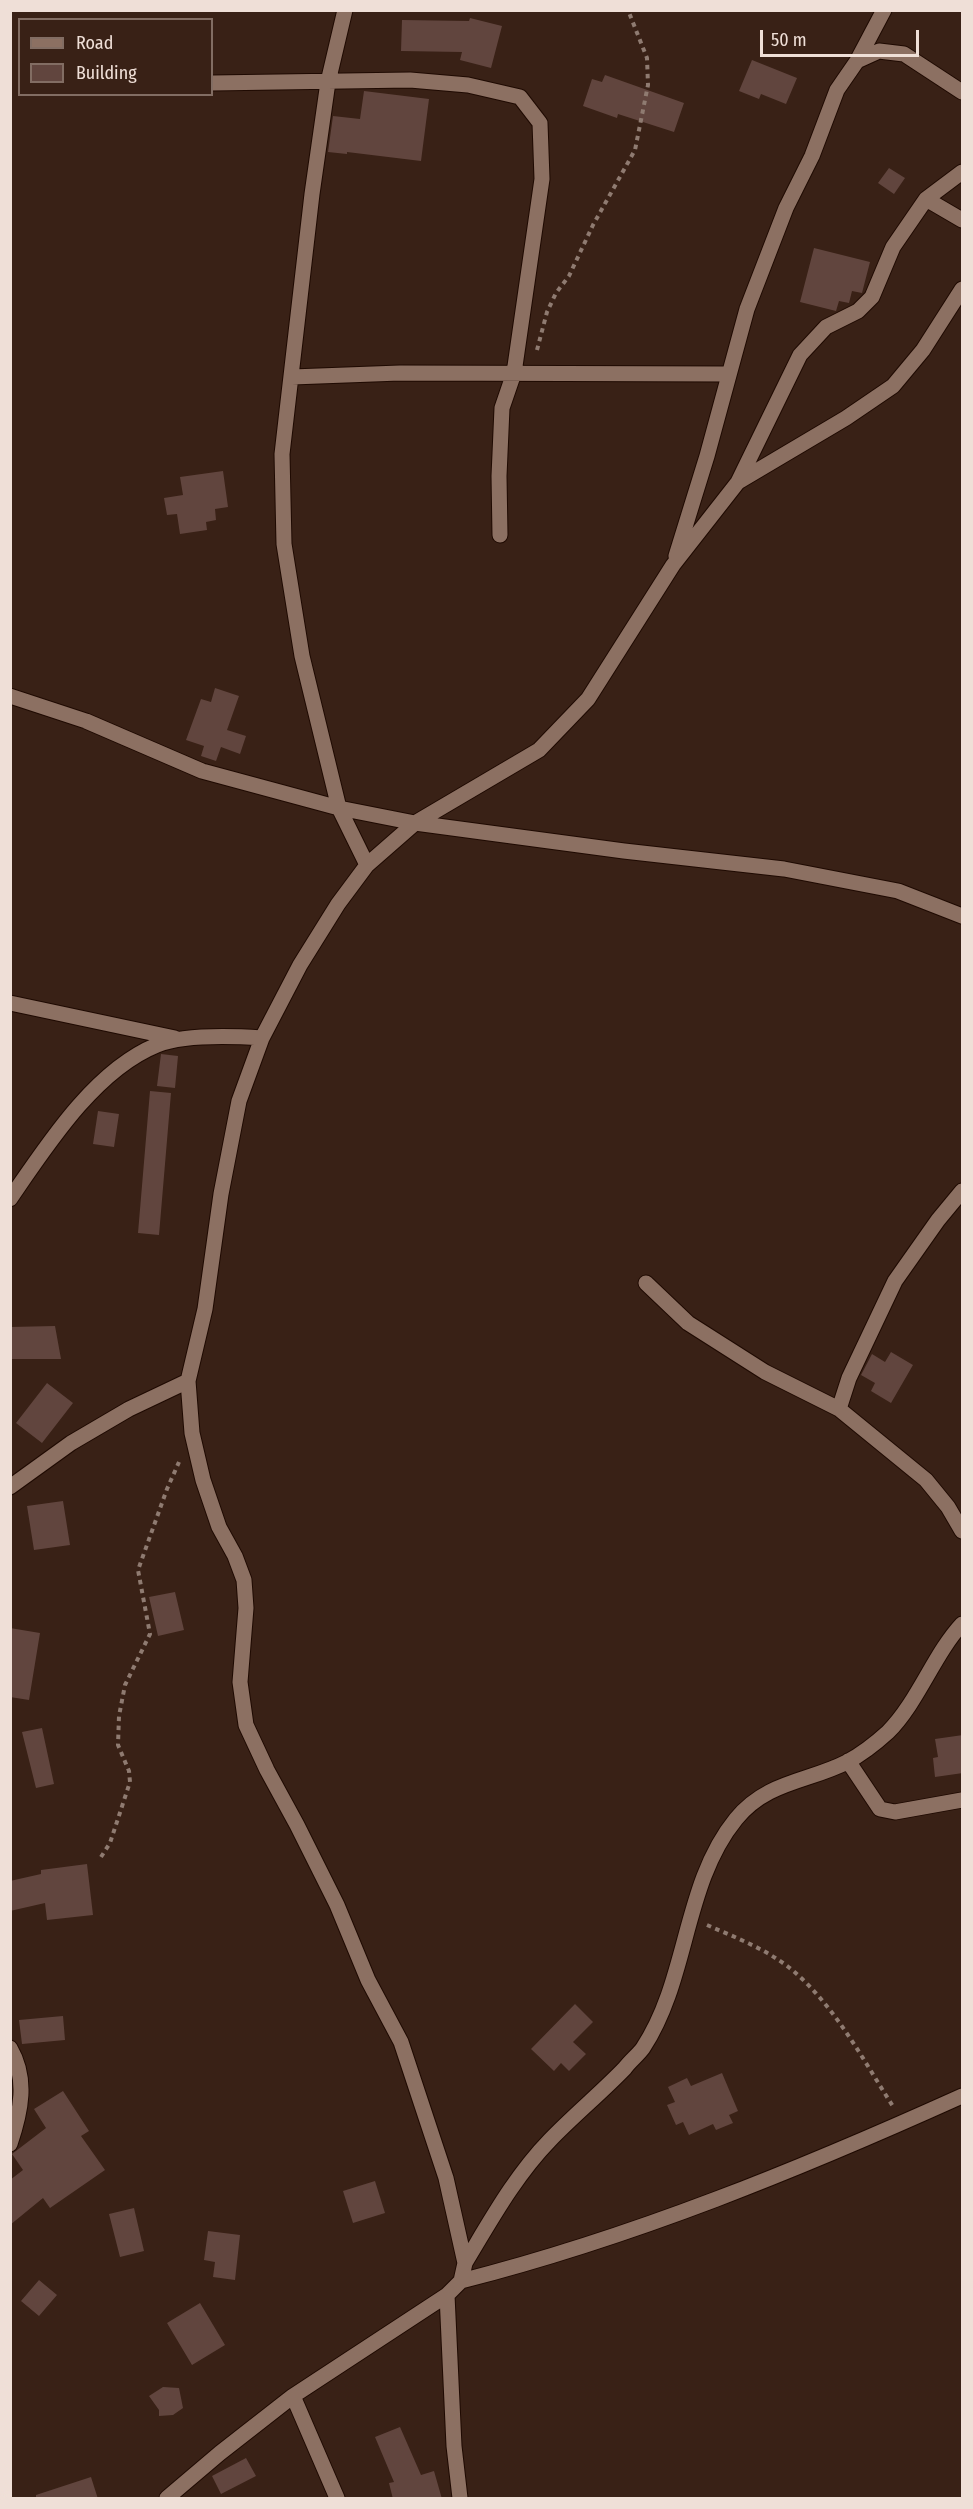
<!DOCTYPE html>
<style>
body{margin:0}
#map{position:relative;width:973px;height:2509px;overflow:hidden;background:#392116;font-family:"Fira Sans Condensed",sans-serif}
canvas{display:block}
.frame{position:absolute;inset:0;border:12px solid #efdfd7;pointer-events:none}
.legend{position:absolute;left:18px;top:18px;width:195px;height:78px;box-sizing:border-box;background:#392116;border:2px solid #826d63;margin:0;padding:8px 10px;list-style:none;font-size:18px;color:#efdfd7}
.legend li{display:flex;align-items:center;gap:12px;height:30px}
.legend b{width:30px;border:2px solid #826d63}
.scale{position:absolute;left:760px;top:30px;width:159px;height:27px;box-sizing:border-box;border:3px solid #efdfd7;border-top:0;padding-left:8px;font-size:18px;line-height:21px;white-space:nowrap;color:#efdfd7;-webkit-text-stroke:4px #392116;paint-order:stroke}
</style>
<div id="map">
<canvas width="973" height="2509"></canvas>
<div class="frame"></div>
<ul class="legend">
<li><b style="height:8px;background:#8c7062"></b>Road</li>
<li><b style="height:16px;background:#61453e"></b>Building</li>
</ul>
<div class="scale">50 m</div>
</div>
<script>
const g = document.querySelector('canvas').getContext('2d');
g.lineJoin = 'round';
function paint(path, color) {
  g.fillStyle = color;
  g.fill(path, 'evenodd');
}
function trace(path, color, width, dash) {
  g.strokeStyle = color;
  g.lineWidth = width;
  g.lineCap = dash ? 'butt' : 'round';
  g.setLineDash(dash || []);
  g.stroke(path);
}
const building = new Path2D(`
 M 470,18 L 502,26 L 491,68 L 460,60 L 462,52 L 401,51 L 402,20 L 469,21 Z
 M 752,60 L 797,78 L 786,104 L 761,94 L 759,99 L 739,91 Z
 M 605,75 L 684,103 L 674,132 L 618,114 L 617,118 L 583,106 L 592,79 L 602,82 Z
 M 364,91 L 429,99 L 421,161 L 347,152 L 347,154 L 328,152 L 333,116 L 360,119 Z
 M 889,168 L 905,178 L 894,194 L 878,183 Z
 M 814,248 L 870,262 L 862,293 L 852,291 L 849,303 L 839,301 L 836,311 L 800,302 Z
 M 223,471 L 228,507 L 215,509 L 216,520 L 206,522 L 207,530 L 180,534 L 177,514 L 167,515 L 164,498 L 183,495 L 180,477 Z
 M 215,688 L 239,696 L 227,730 L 246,736 L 240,754 L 221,747 L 216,761 L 201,756 L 204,746 L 186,740 L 201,699 L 211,702 Z
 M 161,1054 L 178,1056 L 175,1088 L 157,1086 Z
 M 150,1091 L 171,1093 L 159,1235 L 138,1233 Z
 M 98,1111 L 119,1114 L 114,1147 L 93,1144 Z
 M 55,1326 L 61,1359 L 10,1359 L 10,1327 Z
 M 891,1352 L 913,1365 L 891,1403 L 871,1391 L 875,1383 L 861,1375 L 872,1354 L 885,1362 Z
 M 47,1383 L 73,1403 L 42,1443 L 16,1423 Z
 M 63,1501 L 70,1545 L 34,1550 L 27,1506 Z
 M 175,1592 L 184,1630 L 158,1636 L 149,1597 Z
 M 10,1628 L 40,1633 L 29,1700 L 10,1697 Z
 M 42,1728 L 54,1784 L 36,1788 L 22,1732 Z
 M 963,1735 L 963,1773 L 935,1777 L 933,1758 L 938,1757 L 935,1739 Z
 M 87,1864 L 93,1915 L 47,1920 L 45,1903 L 10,1911 L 10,1881 L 41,1874 L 41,1870 Z
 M 575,2004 L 593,2022 L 573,2042 L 586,2054 L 569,2071 L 561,2063 L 554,2071 L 531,2049 Z
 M 63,2016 L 65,2040 L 22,2044 L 19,2020 Z
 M 722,2073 L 738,2111 L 729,2115 L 733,2123 L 716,2130 L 713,2124 L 689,2135 L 683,2122 L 676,2125 L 667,2105 L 675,2102 L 668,2087 L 687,2078 L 691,2086 Z
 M 63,2091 L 89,2131 L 81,2136 L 105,2170 L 50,2208 L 43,2198 L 10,2225 L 10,2180 L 23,2170 L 12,2154 L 46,2128 L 34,2109 Z
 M 375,2181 L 385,2213 L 353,2223 L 343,2191 Z
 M 134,2208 L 144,2251 L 120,2257 L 109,2214 Z
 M 208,2231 L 240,2235 L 235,2280 L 213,2277 L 215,2262 L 204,2260 Z
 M 39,2280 L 57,2295 L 39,2316 L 21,2301 Z
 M 200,2303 L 225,2345 L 192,2365 L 167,2323 Z
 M 163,2387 L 179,2388 L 183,2408 L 173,2415 L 159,2416 L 159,2410 L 149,2396 Z
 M 400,2427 L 421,2475 L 434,2471 L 442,2499 L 393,2499 L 389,2483 L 394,2482 L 375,2437 Z
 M 246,2458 L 256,2476 L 221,2494 L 212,2476 Z
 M 91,2477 L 98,2499 L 36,2499 L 36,2495 Z`);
const path = new Path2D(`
 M 537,350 L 547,312 L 556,293 L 569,276 L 593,225 L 635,150 L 648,85 L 647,58 L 628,10
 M 101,1857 L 110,1843 L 130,1782 L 129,1771 L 118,1745 L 119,1716 L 125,1685 L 150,1634 L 138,1570 L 167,1489 L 179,1462
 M 707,1925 C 739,1939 774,1952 800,1977 C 839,2013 865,2063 894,2108`);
const street = new Path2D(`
 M 345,10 L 328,82 L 312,194 L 282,454 L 284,544 L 302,656 L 339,808 L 367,865
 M 857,61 L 884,10
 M 212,83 L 410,80 L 468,85 L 520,97 L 540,123 L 542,179 L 514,373 L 502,408 L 499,476 L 500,535
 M 926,199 L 962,220
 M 292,377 L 400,373 L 729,374
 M 738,482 L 846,418 L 893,386 L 923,350 L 962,289
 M 676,556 L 707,456 L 747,309 L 786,208 L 812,156 L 837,90 L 857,61 L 879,51 L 904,54 L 962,92
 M 10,696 L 86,721 L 202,771 L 339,808 L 415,823 L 624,851 L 784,869 L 898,891 L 962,916
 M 10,1003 L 175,1038
 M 10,1199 C 47,1145 95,1070 157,1045 C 185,1034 232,1036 262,1038
 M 646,1283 L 688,1323 L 765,1372 L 839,1409 L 926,1480 L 948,1507 L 962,1531
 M 839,1409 L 849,1378 L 895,1281 L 938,1220 L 962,1191
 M 10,1487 L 71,1443 L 129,1409 L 188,1381
 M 848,1761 L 880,1809 L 895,1812 L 962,1800
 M 10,2048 C 28,2079 21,2111 10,2144
 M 465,2263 C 491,2220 515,2176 550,2140 C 574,2115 601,2093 625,2068 C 630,2061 638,2055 643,2048 C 689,1978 683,1884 736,1819 C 767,1781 808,1782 847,1762 C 860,1755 877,1742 888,1732 C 918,1702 934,1654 962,1624
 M 461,2281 C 634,2237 800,2169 962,2096
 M 447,2295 L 454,2446 L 460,2498
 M 293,2396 L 337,2498
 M 167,2498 L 220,2453 L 293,2396 L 447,2295 L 461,2281 L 465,2263 L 446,2178 L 401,2042 L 368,1980 L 337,1905 L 297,1825 L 267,1770 L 246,1725 L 240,1682 L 246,1608 L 244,1580 L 235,1556 L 219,1527 L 203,1480 L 192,1433 L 188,1381 L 205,1309 L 221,1194 L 239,1101 L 262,1038 L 300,965 L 338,904 L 367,865 L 415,823 L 539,750 L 588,699 L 673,565 L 738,482 L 800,355 L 826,327 L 858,311 L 872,297 L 893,247 L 926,199 L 962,172`);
paint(building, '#61453e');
trace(street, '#1f0a02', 17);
trace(path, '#8f7b71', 4, [4.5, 4.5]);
trace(street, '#8c7062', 15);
</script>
